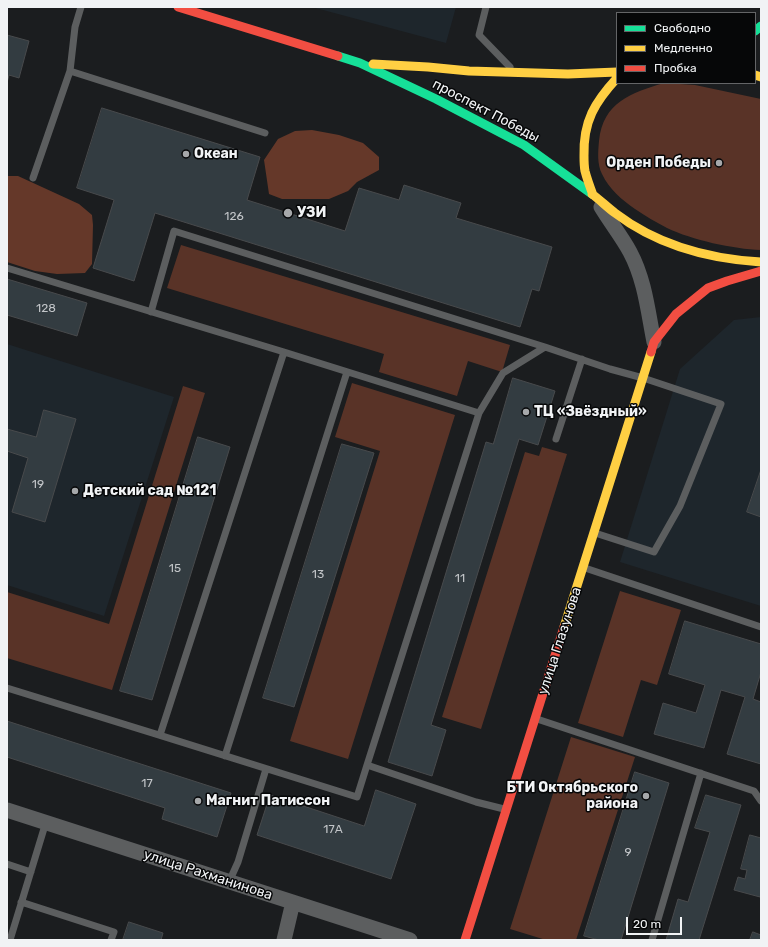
<!DOCTYPE html>
<meta charset="utf-8">
<style>
body{margin:0}
#map{position:relative;width:768px;height:947px;overflow:hidden;background:#1b1d1f;font-family:Rubik,sans-serif}
canvas{display:block}
.frame{position:absolute;inset:0;border:8px solid #f1f3f5;pointer-events:none}
.legend{position:absolute;left:616px;top:12px;width:140px;height:72px;box-sizing:border-box;background:#060708;border:1px solid #646567;margin:0;padding:5px 7px;list-style:none;font-size:12px;color:#f1f3f5}
.legend li{display:flex;align-items:center;gap:8px;height:20px}
.legend b{width:20px;border:1px solid #646567}
.scale{position:absolute;left:626px;top:917px;width:56px;height:18px;box-sizing:border-box;border:2px solid #f1f3f5;border-top:0;padding-left:5px;font-size:12px;line-height:14px;white-space:nowrap;color:#f1f3f5;-webkit-text-stroke:3px #060708;paint-order:stroke}
</style>
<div id="map">
<canvas width="768" height="947"></canvas>
<div class="frame"></div>
<ul class="legend">
<li><b style="height:5px;background:#16e098"></b>Свободно</li>
<li><b style="height:5px;background:#ffcf43"></b>Медленно</li>
<li><b style="height:5px;background:#f24e42"></b>Пробка</li>
</ul>
<div class="scale">20 m</div>
</div>
<script>
const g = document.querySelector('canvas').getContext('2d');
g.lineJoin = 'round';
function paint(path, color) {
  g.fillStyle = color;
  g.fill(path, 'evenodd');
}
function trace(path, color, width, dash) {
  g.strokeStyle = color;
  g.lineWidth = width;
  g.lineCap = dash ? 'butt' : 'round';
  g.setLineDash(dash || []);
  g.stroke(path);
}
function write(font, color, halo, rows, align = 'center') {
  g.font = font + ' Rubik,sans-serif';
  g.lineWidth = 3;
  g.setLineDash([]);
  g.textBaseline = 'middle';
  g.strokeStyle = halo;
  g.fillStyle = color;
  for (const [text, x, y, turn = 0] of rows) {
    g.save();
    g.translate(x, y);
    g.rotate((+turn || 0) * Math.PI / 180);
    g.textAlign = isNaN(turn) ? turn : align;
    if (halo) g.strokeText(text, 0, 0);
    g.fillText(text, 0, 0);
    g.restore();
  }
}
const built = new Path2D(`
 M 312,7 L 456,7 L 446,43 Z
 M 761,317 L 761,606 L 620,562 L 680,369 L 734,320 Z
 M 7,344 L 174,397 L 104,616 L 7,585 Z`);
const green = new Path2D(`
 M 664,83 L 695,85 L 761,99 L 761,250 C 733,249 692,240 667,228 C 656,222 645,216 635,209 C 622,200 609,189 602,174 C 597,164 598,152 599,141 C 603,102 631,93 664,83 Z
 M 181,245 L 510,345 L 502,372 L 468,361 L 457,396 L 379,372 L 384,354 L 167,288 Z
 M 352,383 L 455,415 L 348,759 L 290,741 L 380,451 L 335,437 Z
 M 183,386 L 205,393 L 112,690 L 7,658 L 7,592 L 109,624 Z
 M 542,447 L 567,454 L 481,729 L 442,717 L 525,452 L 539,456 Z
 M 620,591 L 681,610 L 657,685 L 641,680 L 623,737 L 578,723 Z
 M 571,737 L 635,757 L 576,940 L 546,940 L 510,929 Z`);
const forest = new Path2D(`
 M 312,130 L 339,135 L 363,143 L 379,157 L 379,170 L 357,182 L 348,191 L 329,199 L 282,199 L 269,194 L 264,160 L 278,139 L 295,131 Z
 M 7,176 L 18,176 L 79,204 L 92,215 L 93,225 L 92,264 L 85,273 L 57,274 L 35,271 L 7,262 Z`);
const building = new Path2D(`
 M 7,35 L 29,41 L 19,78 L 9,75 L 7,83 Z
 M 102,108 L 260,157 L 247,200 L 345,231 L 359,188 L 399,200 L 404,185 L 461,203 L 456,218 L 552,247 L 539,291 L 532,289 L 520,327 L 155,213 L 134,281 L 93,268 L 114,200 L 77,188 Z
 M 7,279 L 87,303 L 77,336 L 7,315 Z
 M 513,378 L 555,391 L 538,445 L 519,439 L 431,725 L 446,730 L 432,776 L 388,762 L 486,442 L 493,444 Z
 M 44,410 L 76,419 L 45,522 L 12,512 L 28,458 L 7,451 L 7,429 L 36,437 Z
 M 198,437 L 230,447 L 152,700 L 120,691 Z
 M 342,444 L 374,453 L 294,707 L 263,698 Z
 M 761,470 L 761,517 L 747,512 Z
 M 685,621 L 761,644 L 761,672 L 753,699 L 761,702 L 761,764 L 727,754 L 745,697 L 721,690 L 704,748 L 654,734 L 663,703 L 696,713 L 705,685 L 669,674 Z
 M 7,721 L 231,793 L 217,837 L 162,819 L 165,808 L 7,757 Z
 M 635,772 L 669,783 L 621,940 L 599,940 L 584,936 Z
 M 376,790 L 416,804 L 391,879 L 257,835 L 270,795 L 364,826 Z
 M 706,795 L 741,805 L 699,940 L 666,940 L 678,899 L 688,902 L 710,832 L 695,828 Z
 M 750,835 L 761,838 L 761,894 L 760,897 L 734,890 L 738,877 L 745,879 L 747,870 L 741,869 Z
 M 129,922 L 163,933 L 161,940 L 123,940 Z
 M 753,932 L 761,935 L 761,940 L 750,940 Z`);
const lane = new Path2D(`
 M 486,7 L 479,35 L 510,67
 M 70,71 L 265,133
 M 33,178 L 70,71 L 75,27 L 81,7
 M 7,268 L 284,352 L 479,413 L 503,373 L 545,347 L 610,369 L 643,378 L 721,404 L 680,506 L 654,552 L 595,533
 M 151,312 L 174,231 L 545,347
 M 556,439 L 582,359
 M 585,568 L 761,627
 M 7,688 C 124,724 240,760 357,797 L 367,765 L 476,802 L 504,809
 M 537,719 L 754,791 L 761,801
 M 160,735 L 284,352
 M 225,756 L 347,372
 M 367,765 L 479,413
 M 7,864 L 31,872
 M 229,882 L 238,862 L 266,769
 M 21,902 L 114,932 L 111,940
 M 10,940 L 46,822
 M 652,940 L 701,773`);
const street = new Path2D(`
 M 601,207 C 610,222 622,237 630,252 C 645,280 648,312 654,342
 M 7,810 L 410,940
 M 284,940 L 293,902`);
const fast = new Path2D(`
 M 755,31 L 761,26
 M 338,56 L 360,63 L 436,99 L 524,145 L 592,194`);
const slow = new Path2D(`
 M 373,64 L 428,67 L 469,71 L 568,74 L 617,72
 M 755,75 L 761,77
 M 592,194 C 600,200 607,207 615,213 C 657,245 710,259 761,262
 M 593,195 C 590,187 587,179 585,171 C 584,166 584,161 584,156 C 583,121 595,102 617,78
 M 564,627 L 651,352`);
const jam = new Path2D(`
 M 178,7 L 338,56
 M 651,352 L 654,342 L 676,314 L 708,288 L 727,281 L 761,271
 M 465,940 L 564,627`);
const markers = [
 [186,154,4,"#a6a8aa"],
 [719,163,4,"#a6a8aa"],
 [288,213,5,"#a6a8aa"],
 [526,412,4,"#a6a8aa"],
 [75,491,4,"#a6a8aa"],
 [646,796,4,"#a6a8aa"],
 [198,801,4,"#a6a8aa"]
];
const numberNames = [
 ["126",234,217],
 ["128",46,309],
 ["19",38,485],
 ["15",175,569],
 ["13",318,575],
 ["11",460,579],
 ["17",147,784],
 ["17А",333,830],
 ["9",628,853]
];
const streetNames = [
 ["проспект Победы",486,111,28],
 ["улица Глазунова",560,641,-72],
 ["улица Рахманинова",208,875,18]
];
const poiNames = [
 ["Океан",194,154],
 ["Орден Победы",711,163,"right"],
 ["УЗИ",297,213],
 ["ТЦ «Звёздный»",534,412],
 ["Детский сад №121",83,491],
 ["БТИ Октябрьского",638,788,"right"],
 ["района",638,804,"right"],
 ["Магнит Патиссон",206,801]
];
paint(built, '#1e262c');
paint(green, '#593327');
paint(forest, '#653829');
paint(building, '#333c41');
trace(building, '#484a4c', 1);
trace(lane, '#5c5e5f', 7);
trace(street, '#5c5e5f', 15);
trace(fast, '#16e098', 9);
trace(slow, '#ffcf43', 9);
trace(jam, '#f24e42', 9);
for (const [x, y, r, color] of markers) {
  const dot = new Path2D();
  dot.arc(x, y, r, 0, 2 * Math.PI);
  g.fillStyle = color;
  g.fill(dot);
  trace(dot, '#060708', 1.5);
}
write('12px', '#c2c5c8', null, numberNames);
write('14px', '#f1f3f5', '#060708', streetNames);
write('bold 14px', '#f1f3f5', '#060708', poiNames, 'left');
</script>
